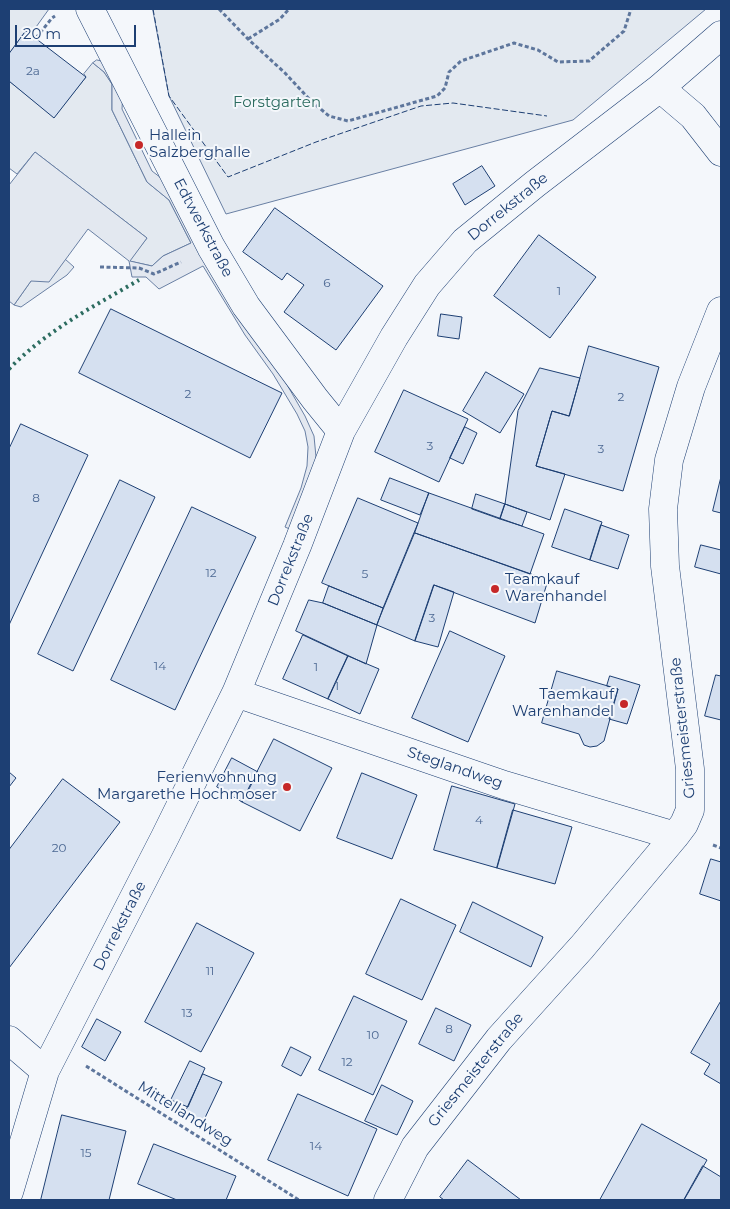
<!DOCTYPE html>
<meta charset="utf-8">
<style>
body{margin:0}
#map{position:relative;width:730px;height:1209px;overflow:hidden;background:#f4f7fb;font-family:Montserrat,sans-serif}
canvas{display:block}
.frame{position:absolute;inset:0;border:10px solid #1d3f73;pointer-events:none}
.scale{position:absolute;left:15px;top:25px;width:121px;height:22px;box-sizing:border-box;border:2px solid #1d3f73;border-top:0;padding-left:6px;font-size:15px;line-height:18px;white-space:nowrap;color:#1d3f73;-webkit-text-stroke:4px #f4f7fb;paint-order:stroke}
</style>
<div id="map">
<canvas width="730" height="1209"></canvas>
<div class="frame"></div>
<div class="scale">20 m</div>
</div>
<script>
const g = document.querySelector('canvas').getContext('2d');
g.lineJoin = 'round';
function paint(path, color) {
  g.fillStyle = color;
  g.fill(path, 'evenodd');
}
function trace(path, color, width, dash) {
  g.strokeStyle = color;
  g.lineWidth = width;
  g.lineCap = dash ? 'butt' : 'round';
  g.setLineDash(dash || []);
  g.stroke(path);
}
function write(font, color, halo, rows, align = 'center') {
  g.font = font + ' Montserrat,sans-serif';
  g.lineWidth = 4;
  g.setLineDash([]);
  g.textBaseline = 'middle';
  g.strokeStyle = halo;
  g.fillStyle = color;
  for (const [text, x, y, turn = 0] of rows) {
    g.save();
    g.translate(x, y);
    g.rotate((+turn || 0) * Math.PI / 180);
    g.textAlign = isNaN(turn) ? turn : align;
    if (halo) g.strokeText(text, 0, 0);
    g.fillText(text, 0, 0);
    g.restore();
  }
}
const green = new Path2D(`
 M 9,9 L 49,9 L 31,34 L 26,31 L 9,54 Z
 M 153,9 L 706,9 L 573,120 L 226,214 L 169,96 Z
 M 93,63 L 104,72 L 112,84 L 112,110 L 147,182 L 169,200 L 191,243 L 163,256 L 152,266 L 129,261 L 147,238 L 35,152 L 17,174 L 9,168 L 9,81 L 54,117 L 86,77 L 84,74 Z
 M 9,251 L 49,281 L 65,259 L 74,267 L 67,275 L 21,307 L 14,305 L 31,281 Z`);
const parking = new Path2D(`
 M 97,60 L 106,62 L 123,91 L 122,109 L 152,171 L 174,188 L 305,416 L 314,436 L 316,457 L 313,478 L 294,531 L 285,527 L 301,488 L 307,466 L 308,447 L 305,431 L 297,414 L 273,374 L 245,335 L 203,266 L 159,289 L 146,277 L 132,277 L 129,261 L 88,229 L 49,282 L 31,281 L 14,305 L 9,301 L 9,185 L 35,152 L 147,238 L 130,261 L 152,266 L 163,256 L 191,243 L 169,200 L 147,182 L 112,110 L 112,84 L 104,72 L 93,63 Z`);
const building = new Path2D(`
 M 26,31 L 86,77 L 54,118 L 9,81 L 9,54 Z
 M 482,166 L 495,186 L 465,205 L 453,184 Z
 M 275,208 L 383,286 L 336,350 L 284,312 L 304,285 L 287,273 L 282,280 L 243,252 Z
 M 539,235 L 596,277 L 550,338 L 494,296 Z
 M 111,309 L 282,393 L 250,458 L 79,373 Z
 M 441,314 L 462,317 L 459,339 L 438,336 Z
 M 589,346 L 659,367 L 623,491 L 536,466 L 552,411 L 569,416 Z
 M 540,368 L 580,378 L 569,416 L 552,411 L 536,466 L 565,474 L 550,520 L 505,504 L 518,411 Z
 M 486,372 L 524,394 L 500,433 L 463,411 Z
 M 404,390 L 468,419 L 439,482 L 375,452 Z
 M 21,424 L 88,455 L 9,625 L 9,449 Z
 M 465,427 L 477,433 L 463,464 L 450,458 Z
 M 721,477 L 721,513 L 713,511 Z
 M 390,478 L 429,493 L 420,515 L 381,500 Z
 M 120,480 L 155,497 L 73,671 L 38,654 Z
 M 429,493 L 544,534 L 530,574 L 415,533 Z
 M 476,494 L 505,504 L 500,519 L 472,509 Z
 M 358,498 L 418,523 L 383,608 L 322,583 Z
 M 505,504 L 527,512 L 522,526 L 500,519 Z
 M 192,507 L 256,537 L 175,710 L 111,680 Z
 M 565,509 L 602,522 L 590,560 L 552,547 Z
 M 601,525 L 629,535 L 618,569 L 590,560 Z
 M 415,533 L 548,580 L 535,623 L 434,585 L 415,641 L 377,625 Z
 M 701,545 L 721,550 L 721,574 L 695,567 Z
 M 434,585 L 454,592 L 438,647 L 415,641 Z
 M 329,586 L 383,608 L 377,625 L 323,603 Z
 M 309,600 L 323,603 L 377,625 L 366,664 L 296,631 Z
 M 450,631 L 505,656 L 468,742 L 412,718 Z
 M 303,635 L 348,656 L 328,699 L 283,679 Z
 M 348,656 L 379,669 L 360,714 L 328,699 Z
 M 557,671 L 618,689 L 604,741 L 597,746 L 590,747 L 584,745 L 579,734 L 542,723 Z
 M 716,675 L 721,676 L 721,720 L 705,716 Z
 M 610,676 L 640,685 L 627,724 L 609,719 L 618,689 L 607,686 Z
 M 274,739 L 332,768 L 300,831 L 242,802 Z
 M 232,758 L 258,772 L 242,802 L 217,787 Z
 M 9,772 L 16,778 L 9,787 Z
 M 362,773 L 417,795 L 392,859 L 337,838 Z
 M 63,779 L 120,822 L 9,968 L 9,850 Z
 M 452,786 L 515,804 L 497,868 L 434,850 Z
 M 513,810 L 572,827 L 555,884 L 497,868 Z
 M 711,859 L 721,862 L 721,901 L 700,894 Z
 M 401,899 L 456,925 L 422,1000 L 366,974 Z
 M 473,902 L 543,937 L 531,967 L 460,932 Z
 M 197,923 L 254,953 L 201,1052 L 145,1022 Z
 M 354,996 L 407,1021 L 373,1095 L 319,1070 Z
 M 721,1001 L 721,1084 L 704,1074 L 710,1064 L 691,1053 Z
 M 436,1008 L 471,1025 L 454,1061 L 419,1044 Z
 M 97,1019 L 121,1032 L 105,1061 L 82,1047 Z
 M 291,1047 L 311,1057 L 301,1076 L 282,1066 Z
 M 190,1061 L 205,1068 L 188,1107 L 171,1100 Z
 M 203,1074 L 222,1082 L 203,1122 L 185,1113 Z
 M 382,1085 L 413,1101 L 397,1135 L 365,1121 Z
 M 298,1094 L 377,1129 L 348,1196 L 268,1160 Z
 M 62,1115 L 126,1131 L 109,1200 L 41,1200 Z
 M 642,1124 L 707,1160 L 684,1200 L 600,1200 Z
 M 154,1144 L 236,1176 L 226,1200 L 177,1200 L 138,1184 Z
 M 468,1160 L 521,1200 L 444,1200 L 440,1197 Z
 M 703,1166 L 721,1177 L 721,1200 L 684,1200 Z`);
const path = new Path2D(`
 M 219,9 L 248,39 L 285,73 L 311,101 L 329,116 L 348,121 L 437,96 L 445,88 L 449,72 L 461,61 L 514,43 L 538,50 L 558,62 L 589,61 L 624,31 L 631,9
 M 36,38 L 52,18 L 55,16
 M 248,39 L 280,19 L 289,9
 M 100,267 L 139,268 L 154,274 L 181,262
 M 713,845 L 721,848
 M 86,1066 L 299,1200`);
const minor = new Path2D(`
 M 90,9 L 211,247 L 246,306 L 315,399 L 341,431
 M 660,88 L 693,116 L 721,152
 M 236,693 L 504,785 L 675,836
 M 9,1040 L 45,1071
 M 9,1192 L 45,1071 L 165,837 L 236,693 L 297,546 L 341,431 L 394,337 L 427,285 L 465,241 L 535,184 L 660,88 L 721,35
 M 388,1200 L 415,1147 L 499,1039 L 582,947 L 675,836 L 684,824 L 690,810 L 690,769 L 665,566 L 663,509 L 669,460 L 691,387 L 721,311`);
const hedge = new Path2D(`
 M 9,369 C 46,331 94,306 139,280`);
const fence = new Path2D(`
 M 153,9 L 169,96 L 228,177 L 316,142 L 421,106 L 453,103 L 547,116`);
const markers = [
 [139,145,5,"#c62828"],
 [495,589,5,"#c62828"],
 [624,704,5,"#c62828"],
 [287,787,5,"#c62828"]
];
const numberNames = [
 ["2a",33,71],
 ["6",327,283],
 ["1",559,291],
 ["2",188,394],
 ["2",621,397],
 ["3",430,446],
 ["3",601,449],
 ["8",36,498],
 ["12",211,573],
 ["5",365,574],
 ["3",432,618],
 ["14",160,666],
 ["1",316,667],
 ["1",337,686],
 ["4",479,820],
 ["20",59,848],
 ["11",210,971],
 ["13",187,1013],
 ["8",449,1029],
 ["10",373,1035],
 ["12",347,1062],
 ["14",316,1146],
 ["15",86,1153]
];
const parkNames = [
 ["Forstgarten",277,103]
];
const poiNames = [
 ["Hallein",149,136],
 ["Salzberghalle",149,153],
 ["Teamkauf",505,580],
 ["Warenhandel",505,597],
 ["Taemkauf",614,695,"right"],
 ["Warenhandel",614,712,"right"],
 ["Ferienwohnung",277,778,"right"],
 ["Margarethe Hochmoser",277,795,"right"]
];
const streetNames = [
 ["Dorrekstraße",508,207,-39],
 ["Edtwerkstraße",203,228,62],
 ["Dorrekstraße",291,560,-68],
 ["Griesmeisterstraße",683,728,-96],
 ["Steglandweg",455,768,19],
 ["Dorrekstraße",120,926,-63],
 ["Griesmeisterstraße",476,1070,-51],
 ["Mittellandweg",185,1114,32]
];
paint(green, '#e3e9f0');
trace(green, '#687fa3', 1);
paint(parking, '#e3e8f0');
trace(parking, '#687fa3', 1);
paint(building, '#d5e0f0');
trace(building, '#1d3f73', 1);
trace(minor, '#1d3f73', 29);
trace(path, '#5e769c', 3, [4, 2.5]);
trace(minor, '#f4f7fb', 28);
trace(hedge, '#2c6c60', 4, [2.5, 4]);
trace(fence, '#1d3f73', 1, [6, 2.5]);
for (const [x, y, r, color] of markers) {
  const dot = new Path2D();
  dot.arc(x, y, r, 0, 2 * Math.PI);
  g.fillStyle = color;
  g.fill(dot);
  trace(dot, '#f4f7fb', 2);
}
write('12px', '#4b6792', null, numberNames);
write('15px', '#2c6c60', '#f4f7fb', parkNames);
write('15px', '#1d3f73', '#f4f7fb', poiNames, 'left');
write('15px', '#1d3f73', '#f4f7fb', streetNames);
</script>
